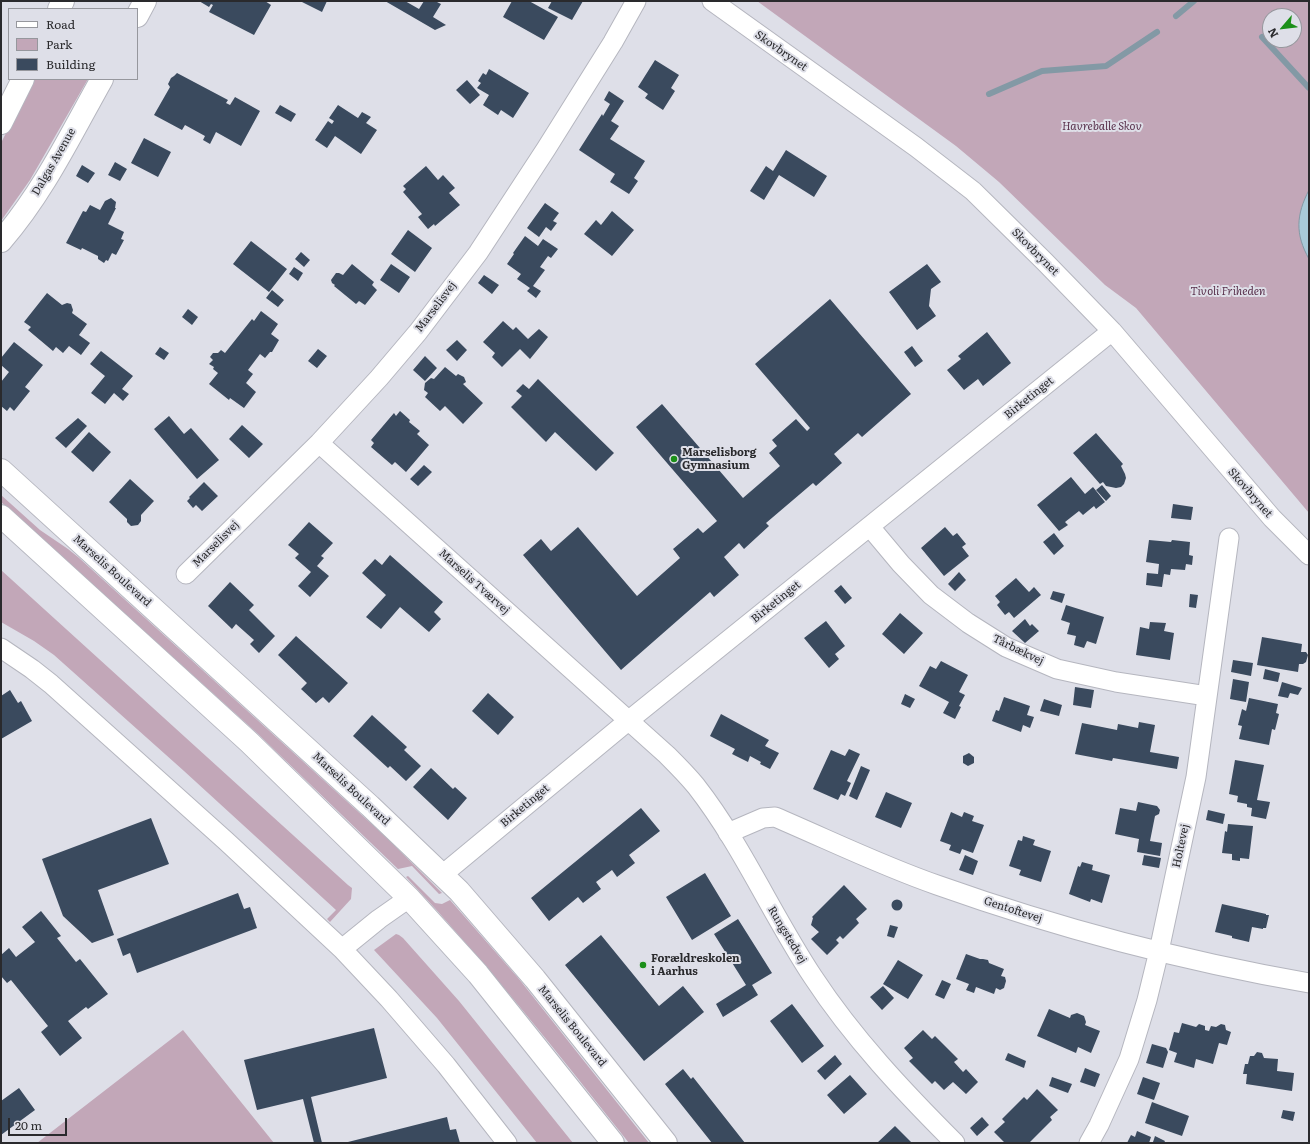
<!DOCTYPE html>
<meta charset="utf-8">
<style>
body{margin:0}
#map{position:relative;width:1310px;height:1144px;overflow:hidden;background:#dedfe8;font-family:Literata,serif}
canvas{display:block}
.frame{position:absolute;inset:0;border:2px solid #2a2a2d;pointer-events:none}
.legend{position:absolute;left:8px;top:8px;width:130px;height:72px;box-sizing:border-box;background:#dedfe8;border:1px solid #96979d;margin:0;padding:5px 7px;list-style:none;font-size:12px;color:#2a2a2d}
.legend li{display:flex;align-items:center;gap:8px;height:20px}
.legend b{width:20px;border:1px solid #96979d}
.north{position:absolute;left:1262px;top:8px;width:40px;height:40px;box-sizing:border-box;background:#dedfe8;border:1px solid #96979d;border-radius:50%;rotate:242deg;font-size:11px;font-weight:700;line-height:16px;text-align:center;color:#2a2a2d}
.north::after{content:'';display:block;margin:auto;width:14px;height:18px;background:#1b8f19;clip-path:polygon(50% 0,100% 100%,50% 72%,0 100%)}
.scale{position:absolute;left:8px;top:1118px;width:59px;height:18px;box-sizing:border-box;border:2px solid #2a2a2d;border-top:0;padding-left:5px;font-size:12px;line-height:14px;white-space:nowrap;color:#2a2a2d;-webkit-text-stroke:3px #dedfe8;paint-order:stroke}
</style>
<div id="map">
<canvas width="1310" height="1144"></canvas>
<div class="frame"></div>
<ul class="legend">
<li><b style="height:5px;background:#fff"></b>Road</li>
<li><b style="height:11px;background:#c2a7b8"></b>Park</li>
<li><b style="height:11px;background:#3a4a5e"></b>Building</li>
</ul>
<div class="north">N</div>
<div class="scale">20 m</div>
</div>
<script>
const g = document.querySelector('canvas').getContext('2d');
g.lineJoin = 'round';
function paint(path, color) {
  g.fillStyle = color;
  g.fill(path, 'evenodd');
}
function trace(path, color, width, dash) {
  g.strokeStyle = color;
  g.lineWidth = width;
  g.lineCap = dash ? 'butt' : 'round';
  g.setLineDash(dash || []);
  g.stroke(path);
}
function write(font, color, halo, rows, align = 'center') {
  g.font = font + ' Literata,serif';
  g.lineWidth = 4;
  g.setLineDash([]);
  g.textBaseline = 'middle';
  g.strokeStyle = halo;
  g.fillStyle = color;
  for (const [text, x, y, turn = 0] of rows) {
    g.save();
    g.translate(x, y);
    g.rotate((+turn || 0) * Math.PI / 180);
    g.textAlign = isNaN(turn) ? turn : align;
    if (halo) g.strokeText(text, 0, 0);
    g.fillText(text, 0, 0);
    g.restore();
  }
}
const green = new Path2D(`
 M 757,1 L 1309,1 L 1309,513 L 1136,308 L 1105,285 L 999,182 L 956,146 ZM 1270,16 L 1294,16 L 1294,40 L 1270,40 Z
 M 33,79 L 88,79 L 30,180 L 1,221 L 1,143 Z
 M 1,495 L 40,530 L 68,549 L 78,557 L 386,837 L 442,893 L 439,894 L 412,866 L 398,869 L 258,734 L 1,502 Z
 M 1,570 L 348,885 L 352,888 L 351,899 L 330,922 L 327,919 L 336,910 L 184,771 L 54,655 L 34,641 L 1,622 Z
 M 408,876 L 435,903 L 442,904 L 450,900 L 519,979 L 649,1143 L 629,1143 C 557,1052 486,962 406,877 Z
 M 396,934 L 399,935 L 403,938 L 459,1001 L 573,1143 L 537,1143 L 437,1018 L 374,950 Z
 M 183,1030 L 274,1143 L 37,1143 Z`);
const water = new Path2D(`
 M 1309,190 L 1309,259 C 1295,234 1296,215 1309,190 Z`);
const stream = new Path2D(`
 M 1176,16 L 1194,1
 M 1262,37 L 1309,88
 M 989,94 L 1042,71 L 1106,66 L 1157,32`);
const building = new Path2D(`
 M 199,1 L 265,1 L 271,5 L 254,35 L 209,12 L 213,5 L 211,4 L 209,7 Z
 M 300,1 L 327,1 L 322,12 Z
 M 385,1 L 405,1 L 419,9 L 424,1 L 435,1 L 441,4 L 433,17 L 446,25 L 435,30 Z
 M 512,1 L 529,1 L 558,17 L 544,40 L 503,17 Z
 M 552,1 L 583,1 L 572,20 L 548,8 Z
 M 655,60 L 679,75 L 671,88 L 675,91 L 663,110 L 645,98 L 648,94 L 638,87 Z
 M 489,69 L 529,93 L 513,118 L 501,110 L 498,115 L 483,105 L 489,95 L 477,88 L 481,83 L 478,81 L 483,73 L 486,75 Z
 M 177,73 L 228,100 L 226,103 L 230,105 L 235,97 L 260,111 L 241,146 L 216,132 L 210,144 L 203,140 L 205,136 L 185,125 L 182,130 L 154,115 L 170,87 L 168,84 L 171,78 L 174,76 Z
 M 467,80 L 480,95 L 470,104 L 456,90 Z
 M 609,91 L 624,101 L 611,121 L 619,126 L 610,139 L 645,161 L 634,178 L 638,181 L 629,194 L 610,182 L 615,174 L 579,150 L 602,114 L 603,116 L 610,104 L 604,100 Z
 M 280,105 L 296,114 L 291,122 L 275,113 Z
 M 338,105 L 358,118 L 362,112 L 371,117 L 366,123 L 377,130 L 361,154 L 335,136 L 327,148 L 315,140 L 328,121 L 332,124 L 334,121 L 329,118 Z
 M 144,138 L 171,152 L 158,177 L 131,163 Z
 M 786,150 L 827,176 L 814,197 L 779,175 L 764,200 L 750,191 L 766,166 L 773,171 Z
 M 115,162 L 127,169 L 120,181 L 108,175 Z
 M 82,165 L 95,173 L 88,183 L 76,176 Z
 M 426,166 L 438,180 L 443,175 L 455,188 L 449,193 L 460,205 L 435,226 L 434,224 L 428,229 L 418,217 L 422,214 L 403,192 L 406,189 L 403,186 Z
 M 111,198 L 116,202 L 115,208 L 116,208 L 108,224 L 124,232 L 121,239 L 124,240 L 116,255 L 112,253 L 108,261 L 106,260 L 104,263 L 98,259 L 98,256 L 82,248 L 81,250 L 66,243 L 83,211 L 86,212 L 90,205 L 100,210 L 105,201 Z
 M 545,203 L 559,213 L 553,221 L 557,223 L 551,231 L 546,227 L 539,237 L 527,228 Z
 M 612,211 L 634,230 L 612,256 L 584,234 L 596,220 L 601,225 Z
 M 408,230 L 432,248 L 415,272 L 391,254 Z
 M 525,236 L 538,246 L 543,239 L 558,249 L 551,258 L 548,256 L 540,267 L 545,270 L 533,286 L 541,291 L 536,298 L 527,291 L 530,288 L 517,279 L 521,274 L 507,264 L 514,254 L 513,253 Z
 M 251,241 L 287,269 L 269,292 L 233,264 Z
 M 301,252 L 310,260 L 304,267 L 295,259 Z
 M 352,264 L 374,282 L 372,285 L 377,290 L 365,305 L 359,301 L 356,304 L 334,286 L 335,285 L 332,283 L 331,280 L 336,273 L 339,273 L 343,275 Z
 M 391,264 L 410,277 L 399,293 L 380,280 Z
 M 927,264 L 941,282 L 931,289 L 929,306 L 936,316 L 917,330 L 889,292 Z
 M 294,267 L 303,273 L 298,281 L 289,274 Z
 M 484,275 L 499,285 L 492,294 L 478,283 Z
 M 272,290 L 284,300 L 278,307 L 266,298 Z
 M 47,293 L 62,305 L 67,303 L 71,304 L 73,310 L 72,313 L 87,324 L 79,335 L 90,343 L 81,355 L 69,346 L 63,353 L 56,347 L 53,351 L 28,330 L 31,327 L 24,322 Z
 M 830,299 L 911,394 L 862,437 L 858,433 L 834,454 L 842,463 L 816,486 L 813,483 L 766,523 L 769,526 L 744,549 L 739,543 L 724,557 L 739,575 L 714,597 L 710,592 L 621,670 L 523,555 L 541,539 L 551,551 L 578,527 L 637,596 L 680,558 L 673,549 L 698,528 L 703,533 L 717,521 L 636,427 L 662,404 L 743,498 L 780,466 L 769,453 L 777,446 L 772,440 L 796,419 L 807,431 L 810,428 L 755,364 Z
 M 188,309 L 198,317 L 192,325 L 182,317 Z
 M 261,311 L 278,324 L 271,334 L 279,340 L 272,352 L 270,352 L 265,358 L 260,354 L 248,370 L 253,374 L 246,383 L 256,392 L 244,408 L 230,398 L 229,400 L 209,384 L 218,373 L 213,369 L 214,367 L 209,364 L 213,360 L 210,357 L 213,353 L 218,353 L 221,350 L 225,353 L 252,319 L 254,321 Z
 M 503,321 L 513,330 L 516,327 L 528,339 L 539,329 L 548,337 L 530,359 L 520,349 L 502,367 L 492,357 L 495,353 L 483,342 Z
 M 987,332 L 1011,363 L 983,386 L 978,379 L 964,390 L 947,370 L 961,359 L 958,356 Z
 M 457,340 L 467,350 L 457,361 L 446,350 Z
 M 14,342 L 43,365 L 25,387 L 30,391 L 14,411 L 10,407 L 7,411 L 1,406 L 1,382 L 9,372 L 1,365 L 1,358 Z
 M 912,346 L 923,361 L 915,367 L 904,352 Z
 M 160,347 L 169,353 L 164,360 L 155,354 Z
 M 318,349 L 327,356 L 317,368 L 308,361 Z
 M 101,351 L 133,376 L 122,389 L 129,394 L 123,401 L 114,393 L 105,404 L 91,393 L 105,376 L 90,364 Z
 M 425,356 L 437,368 L 425,381 L 413,370 Z
 M 445,367 L 456,376 L 458,374 L 464,377 L 466,382 L 463,384 L 483,403 L 463,424 L 445,406 L 440,411 L 425,397 L 428,393 L 424,390 L 425,383 L 431,378 L 434,379 Z
 M 538,379 L 614,453 L 596,471 L 555,432 L 546,442 L 511,407 L 522,396 L 516,391 L 523,384 L 529,389 Z
 M 400,411 L 410,420 L 409,422 L 420,431 L 417,434 L 429,445 L 406,472 L 395,462 L 392,465 L 371,447 L 374,443 L 371,440 L 394,413 L 396,416 Z
 M 169,416 L 184,434 L 191,428 L 219,460 L 197,479 L 154,429 Z
 M 78,418 L 87,426 L 66,448 L 55,438 Z
 M 242,425 L 263,444 L 249,458 L 229,439 Z
 M 89,432 L 111,452 L 93,472 L 71,452 Z
 M 1096,433 L 1123,464 L 1121,466 L 1125,474 L 1126,478 L 1124,484 L 1121,487 L 1116,488 L 1106,486 L 1103,482 L 1100,484 L 1073,453 Z
 M 424,465 L 432,472 L 418,486 L 410,479 Z
 M 1071,477 L 1085,494 L 1093,487 L 1105,502 L 1096,509 L 1094,506 L 1083,515 L 1079,511 L 1065,522 L 1068,525 L 1059,531 L 1037,505 Z
 M 130,479 L 154,501 L 141,515 L 141,521 L 138,525 L 131,526 L 127,522 L 127,519 L 109,502 Z
 M 204,482 L 218,496 L 202,511 L 196,505 L 193,508 L 187,501 L 190,498 L 189,497 Z
 M 1102,485 L 1111,496 L 1106,501 L 1096,490 Z
 M 1173,504 L 1193,507 L 1191,520 L 1171,518 Z
 M 309,522 L 333,543 L 321,556 L 324,558 L 317,566 L 329,576 L 310,597 L 298,586 L 311,572 L 295,558 L 299,554 L 288,545 Z
 M 945,527 L 953,536 L 957,533 L 966,544 L 962,547 L 969,556 L 944,576 L 921,548 Z
 M 1054,533 L 1064,546 L 1054,555 L 1043,542 Z
 M 1149,540 L 1171,542 L 1172,540 L 1190,542 L 1189,555 L 1193,556 L 1192,565 L 1186,564 L 1185,570 L 1171,569 L 1170,575 L 1164,574 L 1162,587 L 1146,585 L 1147,573 L 1158,574 L 1159,564 L 1146,562 Z
 M 390,555 L 443,602 L 434,612 L 441,619 L 429,632 L 400,607 L 381,629 L 366,617 L 386,595 L 362,573 L 375,559 L 382,565 Z
 M 959,572 L 966,580 L 955,591 L 948,584 Z
 M 1016,578 L 1029,592 L 1034,587 L 1041,595 L 1014,618 L 1009,612 L 1005,615 L 997,605 L 1000,602 L 995,596 Z
 M 230,582 L 254,605 L 249,610 L 275,636 L 259,653 L 250,644 L 254,640 L 236,624 L 232,629 L 208,606 Z
 M 841,585 L 852,598 L 845,604 L 834,591 Z
 M 1053,591 L 1065,594 L 1062,603 L 1050,599 Z
 M 1190,594 L 1198,595 L 1196,608 L 1189,607 Z
 M 1066,605 L 1104,617 L 1096,644 L 1087,641 L 1084,648 L 1074,645 L 1076,636 L 1067,634 L 1070,623 L 1061,620 Z
 M 900,613 L 923,633 L 904,654 L 882,634 Z
 M 1025,619 L 1030,626 L 1032,624 L 1039,631 L 1025,643 L 1012,631 Z
 M 826,621 L 845,646 L 835,654 L 839,659 L 829,668 L 804,638 Z
 M 1150,622 L 1166,623 L 1164,631 L 1174,633 L 1170,660 L 1136,655 L 1140,627 L 1149,629 Z
 M 296,636 L 348,683 L 329,703 L 323,697 L 316,703 L 301,689 L 307,683 L 278,655 Z
 M 1262,637 L 1302,644 L 1301,652 L 1306,652 L 1308,655 L 1306,662 L 1303,664 L 1299,664 L 1298,672 L 1257,665 Z
 M 1233,660 L 1253,663 L 1251,676 L 1231,672 Z
 M 941,661 L 968,675 L 959,692 L 965,695 L 959,706 L 961,707 L 955,719 L 943,713 L 949,702 L 919,686 L 930,666 L 936,669 Z
 M 1265,669 L 1280,673 L 1278,682 L 1263,679 Z
 M 1233,679 L 1249,682 L 1246,702 L 1230,699 Z
 M 1282,682 L 1302,688 L 1298,695 L 1290,693 L 1288,698 L 1278,696 Z
 M 1075,687 L 1094,690 L 1091,708 L 1073,705 Z
 M 10,690 L 18,703 L 21,701 L 32,721 L 1,739 L 1,696 Z
 M 488,693 L 514,717 L 498,735 L 472,711 Z
 M 905,694 L 915,699 L 910,708 L 901,704 Z
 M 1004,697 L 1030,706 L 1027,715 L 1034,717 L 1030,728 L 1023,725 L 1021,732 L 992,721 L 996,710 L 999,711 Z
 M 1249,698 L 1278,704 L 1276,713 L 1279,714 L 1275,730 L 1272,729 L 1269,745 L 1239,739 L 1242,726 L 1238,725 L 1242,709 L 1246,711 Z
 M 1044,699 L 1062,705 L 1059,716 L 1040,711 Z
 M 721,714 L 769,740 L 765,746 L 779,753 L 770,769 L 760,764 L 761,762 L 750,756 L 748,762 L 732,754 L 735,749 L 710,736 Z
 M 372,715 L 407,747 L 404,750 L 421,766 L 406,781 L 390,766 L 388,768 L 353,736 Z
 M 1139,722 L 1155,725 L 1150,752 L 1179,757 L 1177,769 L 1113,758 L 1112,761 L 1075,754 L 1082,723 L 1117,730 L 1118,724 L 1138,728 Z
 M 849,749 L 860,754 L 847,781 L 851,783 L 845,796 L 841,794 L 838,800 L 813,789 L 831,750 L 845,756 Z
 M 969,753 L 974,757 L 974,763 L 968,766 L 963,763 L 963,756 Z
 M 1235,760 L 1264,765 L 1257,800 L 1270,802 L 1266,819 L 1251,816 L 1252,808 L 1247,807 L 1247,804 L 1237,802 L 1238,796 L 1229,794 Z
 M 861,766 L 870,770 L 857,800 L 849,796 Z
 M 431,768 L 453,789 L 455,787 L 467,798 L 448,820 L 413,787 Z
 M 886,792 L 912,803 L 901,828 L 875,817 Z
 M 1138,802 L 1157,806 L 1160,810 L 1159,814 L 1155,816 L 1150,841 L 1162,843 L 1160,856 L 1137,852 L 1139,839 L 1115,834 L 1120,808 L 1136,811 Z
 M 641,808 L 660,831 L 629,855 L 635,863 L 617,877 L 612,870 L 596,882 L 601,889 L 583,903 L 578,897 L 549,921 L 531,898 Z
 M 1208,810 L 1225,814 L 1223,824 L 1206,820 Z
 M 951,812 L 962,817 L 964,812 L 974,816 L 972,821 L 984,825 L 973,853 L 962,849 L 960,854 L 949,850 L 951,845 L 940,841 Z
 M 151,818 L 169,864 L 98,890 L 114,935 L 92,943 L 63,916 L 42,859 Z
 M 1228,824 L 1253,826 L 1249,859 L 1240,858 L 1240,861 L 1232,860 L 1232,854 L 1222,853 L 1225,831 L 1227,832 Z
 M 1023,836 L 1035,840 L 1033,845 L 1051,851 L 1041,882 L 1019,875 L 1021,870 L 1009,866 L 1018,840 L 1022,841 Z
 M 965,855 L 978,861 L 973,875 L 959,870 Z
 M 1144,855 L 1161,858 L 1159,868 L 1142,865 Z
 M 1082,862 L 1093,865 L 1092,870 L 1110,875 L 1102,903 L 1091,899 L 1090,902 L 1069,894 L 1078,866 L 1080,867 Z
 M 705,873 L 731,916 L 692,940 L 666,897 Z
 M 844,885 L 867,909 L 856,919 L 859,923 L 843,939 L 840,936 L 836,940 L 839,943 L 827,955 L 811,939 L 819,932 L 811,925 L 813,918 L 812,917 Z
 M 238,893 L 244,909 L 250,907 L 257,928 L 137,973 L 130,953 L 123,956 L 117,939 Z
 M891.5 905a5.5 5.5 0 1 1 11 0a5.5 5.5 0 1 1-11 0Z
 M 1222,904 L 1266,914 L 1266,915 L 1269,915 L 1266,928 L 1263,928 L 1263,929 L 1252,927 L 1249,942 L 1232,938 L 1232,936 L 1215,932 Z
 M 41,911 L 61,936 L 57,938 L 76,962 L 80,959 L 108,994 L 88,1009 L 86,1007 L 68,1021 L 82,1038 L 60,1056 L 41,1032 L 48,1026 L 11,980 L 7,983 L 1,976 L 1,955 L 9,948 L 16,957 L 35,942 L 22,927 Z
 M 738,919 L 772,973 L 752,985 L 758,995 L 723,1017 L 716,1004 L 746,985 L 714,934 Z
 M 890,925 L 898,927 L 894,938 L 887,936 Z
 M 601,935 L 659,1006 L 683,986 L 704,1012 L 644,1061 L 565,965 Z
 M 966,954 L 980,959 L 983,959 L 988,960 L 989,963 L 1004,969 L 1001,976 L 1005,977 L 1006,981 L 1004,988 L 1000,990 L 996,988 L 994,994 L 976,987 L 974,993 L 966,990 L 969,984 L 956,979 Z
 M 898,960 L 923,975 L 908,999 L 883,984 Z
 M 942,980 L 951,984 L 944,999 L 935,995 Z
 M 883,986 L 894,998 L 882,1010 L 870,997 Z
 M 792,1004 L 824,1046 L 802,1063 L 770,1021 Z
 M 1049,1009 L 1070,1018 L 1071,1015 L 1077,1013 L 1084,1016 L 1086,1022 L 1085,1025 L 1100,1031 L 1091,1053 L 1078,1047 L 1076,1053 L 1037,1036 Z
 M 1182,1023 L 1196,1027 L 1199,1024 L 1205,1026 L 1205,1030 L 1209,1031 L 1211,1026 L 1216,1027 L 1221,1024 L 1225,1025 L 1226,1030 L 1231,1032 L 1227,1045 L 1219,1043 L 1213,1064 L 1196,1059 L 1194,1068 L 1174,1062 L 1177,1053 L 1169,1050 L 1174,1032 L 1179,1033 Z
 M 374,1028 L 387,1078 L 311,1097 L 322,1143 L 314,1143 L 303,1099 L 257,1110 L 244,1060 Z
 M 923,1030 L 932,1039 L 935,1036 L 958,1059 L 954,1062 L 963,1072 L 966,1069 L 978,1082 L 966,1094 L 953,1082 L 944,1090 L 935,1081 L 932,1084 L 909,1061 L 913,1058 L 904,1048 Z
 M 1152,1044 L 1166,1048 L 1168,1052 L 1163,1068 L 1146,1063 Z
 M 1257,1052 L 1262,1053 L 1264,1058 L 1278,1059 L 1277,1071 L 1294,1073 L 1292,1091 L 1246,1084 L 1247,1074 L 1243,1074 L 1245,1064 L 1248,1064 L 1250,1056 L 1254,1056 Z
 M 1008,1053 L 1026,1061 L 1024,1068 L 1005,1060 Z
 M 835,1055 L 842,1064 L 825,1080 L 817,1071 Z
 M 1085,1068 L 1100,1074 L 1095,1087 L 1080,1082 Z
 M 683,1069 L 691,1079 L 693,1077 L 745,1143 L 712,1143 L 665,1084 Z
 M 850,1075 L 867,1094 L 844,1114 L 827,1095 Z
 M 1052,1077 L 1072,1084 L 1068,1093 L 1049,1086 Z
 M 1143,1077 L 1160,1083 L 1154,1100 L 1137,1094 Z
 M 19,1088 L 35,1110 L 1,1135 L 1,1101 Z
 M 1037,1089 L 1058,1110 L 1050,1117 L 1052,1120 L 1029,1143 L 1005,1143 L 994,1132 L 1005,1122 L 1002,1119 L 1024,1097 L 1027,1100 Z
 M 1152,1102 L 1189,1116 L 1182,1136 L 1145,1123 Z
 M 1283,1110 L 1295,1112 L 1293,1121 L 1281,1118 Z
 M 447,1117 L 450,1130 L 456,1129 L 460,1143 L 344,1143 Z
 M 982,1117 L 989,1125 L 977,1136 L 970,1128 Z
 M 895,1126 L 912,1143 L 877,1143 Z
 M 1137,1131 L 1151,1137 L 1149,1143 L 1127,1143 L 1131,1135 L 1135,1137 Z
 M 1155,1136 L 1165,1141 L 1164,1143 L 1153,1142 Z`);
const minor = new Path2D(`
 M 712,1 L 916,147 L 973,191 L 1045,262 L 1112,331 L 1272,518 L 1309,555
 M 319,443 L 667,755 C 677,765 687,775 696,786 C 742,845 772,915 813,977 C 853,1038 904,1092 955,1143
 M 870,527 L 901,564 L 931,595 L 968,623 L 1006,647 L 1057,669 L 1116,682 L 1207,696
 M 186,574 L 319,443 L 379,378 L 418,332 L 478,253 L 546,149 L 613,42 L 636,1
 M 1,648 L 32,669 L 51,684 L 226,841 L 342,949 L 389,999 L 446,1065 L 507,1143
 M 728,833 L 763,818 L 775,817 C 829,840 882,866 937,885 C 1058,928 1183,961 1309,983
 M 442,875 L 628,721 L 1112,331
 M 342,949 L 379,919 L 409,898
 M 1089,1143 L 1099,1125 L 1129,1059 L 1147,1000 L 1159,951 L 1196,777 L 1229,538`);
const tertiary = new Path2D(`
 M 59,9 L 63,1
 M 137,16 L 145,1
 M 1,123 L 23,79
 M 1,241 C 43,193 71,134 102,79`);
const secondary = new Path2D(`
 M 1,470 L 370,806 L 459,891 L 535,979 L 666,1143
 M 1,516 L 249,742 L 409,898 L 478,974 L 613,1143`);
const markers = [
 [674,459,4,"#1b8f19"],
 [643,965,4,"#1b8f19"]
];
const streetNames = [
 ["Skovbrynet",781,51,35],
 ["Dalgas Avenue",54,162,-60],
 ["Skovbrynet",1035,252,45],
 ["Marselisvej",436,307,-53],
 ["Birketinget",1029,398,-39],
 ["Skovbrynet",1250,493,49],
 ["Marselisvej",216,544,-45],
 ["Marselis Boulevard",112,571,42],
 ["Marselis Tværvej",474,582,42],
 ["Birketinget",776,602,-39],
 ["Tårbækvej",1018,650,26],
 ["Marselis Boulevard",351,789,43],
 ["Birketinget",525,806,-40],
 ["Holtevej",1181,846,-78],
 ["Gentoftevej",1013,910,18],
 ["Rungstedvej",787,935,59],
 ["Marselis Boulevard",572,1026,51]
];
const parkNames = [
 ["Havreballe Skov",1102,127],
 ["Tivoli Friheden",1228,292]
];
const poiNames = [
 ["Marselisborg",682,453],
 ["Gymnasium",682,466],
 ["Forældreskolen",651,959],
 ["i Aarhus",651,972]
];
paint(green, '#c2a7b8');
paint(water, '#a9c9d8');
trace(water, '#8399a5', 1);
trace(stream, '#8399a5', 6);
paint(building, '#3a4a5e');
trace(minor, '#b5b6bf', 21);
trace(tertiary, '#b5b6bf', 24);
trace(secondary, '#b5b6bf', 24);
trace(minor, '#fff', 19);
trace(tertiary, '#fff', 22);
trace(secondary, '#fff', 22);
for (const [x, y, r, color] of markers) {
  const dot = new Path2D();
  dot.arc(x, y, r, 0, 2 * Math.PI);
  g.fillStyle = color;
  g.fill(dot);
  trace(dot, '#dedfe8', 1.5);
}
write('11px', '#2a2a2d', '#dedfe8', streetNames);
write('italic 11px', '#59314c', '#dedfe8', parkNames);
write('bold 11px', '#2a2a2d', '#dedfe8', poiNames, 'left');
</script>
